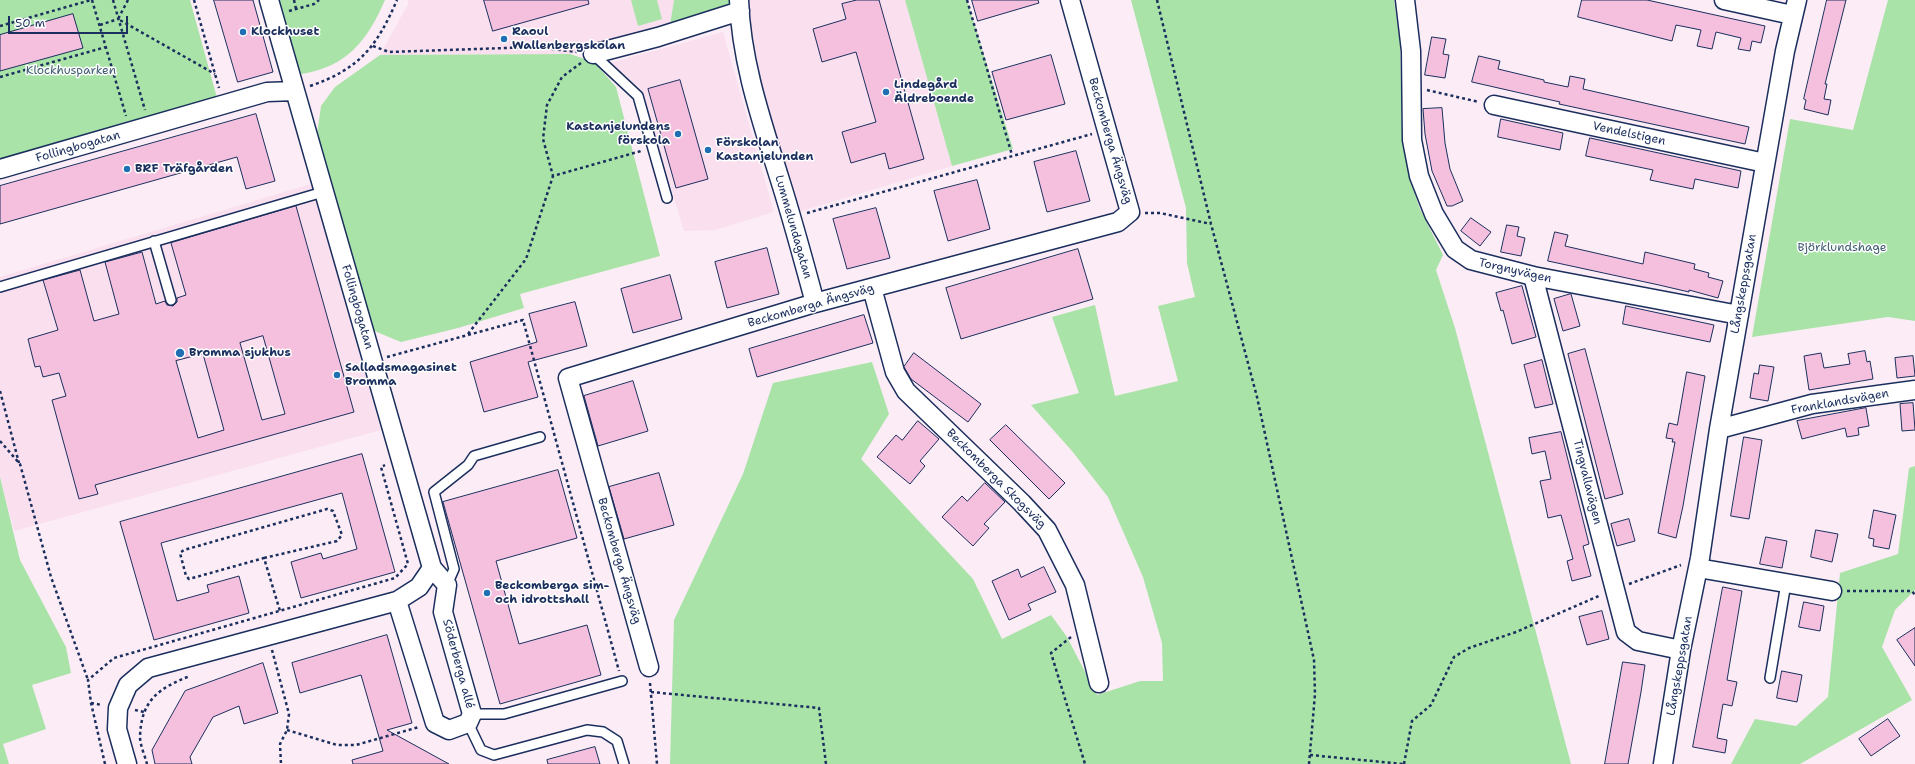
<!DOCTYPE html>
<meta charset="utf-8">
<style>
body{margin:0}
#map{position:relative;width:1915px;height:764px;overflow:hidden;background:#fcecf5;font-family:"Shantell Sans",sans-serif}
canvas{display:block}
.scale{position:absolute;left:8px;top:16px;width:120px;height:18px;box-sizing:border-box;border:2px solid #1b2f5e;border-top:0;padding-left:5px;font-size:12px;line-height:14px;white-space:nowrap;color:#1b2f5e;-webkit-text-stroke:3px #fff;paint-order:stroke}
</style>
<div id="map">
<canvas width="1915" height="764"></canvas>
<div class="scale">50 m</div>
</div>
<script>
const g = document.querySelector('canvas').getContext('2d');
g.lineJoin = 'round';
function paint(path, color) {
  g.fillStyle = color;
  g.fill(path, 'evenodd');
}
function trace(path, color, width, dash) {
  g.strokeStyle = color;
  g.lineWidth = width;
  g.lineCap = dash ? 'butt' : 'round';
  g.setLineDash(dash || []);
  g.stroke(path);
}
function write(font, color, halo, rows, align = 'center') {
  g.font = font + ' "Shantell Sans",sans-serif';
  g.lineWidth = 3;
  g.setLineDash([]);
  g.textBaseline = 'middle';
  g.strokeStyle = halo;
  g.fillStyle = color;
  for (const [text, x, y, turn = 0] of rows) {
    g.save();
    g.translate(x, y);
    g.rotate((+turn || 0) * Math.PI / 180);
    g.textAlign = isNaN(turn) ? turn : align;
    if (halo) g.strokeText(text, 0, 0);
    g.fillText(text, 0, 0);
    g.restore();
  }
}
const built = new Path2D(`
 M 408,0 L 674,0 L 670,25 L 570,54 L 380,55 L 408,4 Z
 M 745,0 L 905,0 L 952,166 L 795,213 L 747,38 Z
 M 723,32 L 774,212 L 715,230 L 684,231 L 641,89 L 610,63 Z
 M 311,184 L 381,430 L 14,531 L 0,477 L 0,277 Z`);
const green = new Path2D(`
 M 0,0 L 190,0 L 219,105 L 0,163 Z
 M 277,0 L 385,0 C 367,41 347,67 301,74 L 296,70 Z
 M 631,0 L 657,0 L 662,19 L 638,26 Z
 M 674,0 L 732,0 L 732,6 L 670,25 Z
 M 905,0 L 967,0 L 1013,149 L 952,166 Z
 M 1131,0 L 1394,0 L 1400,43 L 1402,134 L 1411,182 L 1420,209 L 1443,255 L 1436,270 L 1455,328 L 1571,764 L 670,764 L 674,620 L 743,474 L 773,383 L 872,362 L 889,414 L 861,459 L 973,579 L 1002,639 L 1051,615 L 1067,637 L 1097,695 L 1140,681 L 1163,681 L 1162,643 L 1143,577 L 1108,497 L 1072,451 L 1031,405 L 1079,393 L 1052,317 L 1095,305 L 1115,396 L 1178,381 L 1158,306 L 1195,297 L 1187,263 L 1186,208 Z
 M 1888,0 L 1915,0 L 1915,321 L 1888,317 L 1752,337 L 1790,119 L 1853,130 Z
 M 570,54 L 594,62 L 616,87 L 660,256 L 520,294 L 524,308 L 458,328 L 401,342 L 372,330 L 317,135 L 321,106 L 335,87 L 380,55 Z
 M 1915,466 L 1915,590 L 1895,610 L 1882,647 L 1912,700 L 1800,764 L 1731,764 L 1755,719 L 1796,726 L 1828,697 L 1840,573 L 1898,554 L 1909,468 Z
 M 0,477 L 20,560 L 66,647 L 71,673 L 32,685 L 46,729 L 3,744 L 9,764 L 0,764 Z`);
const building = new Path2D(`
 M 214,0 L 253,0 L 273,72 L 238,82 Z
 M 484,0 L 588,0 L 589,4 L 493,31 Z
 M 857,0 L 879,0 L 924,159 L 889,169 L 885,153 L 851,163 L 842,132 L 876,122 L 856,52 L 822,62 L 813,29 L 846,19 L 842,4 Z
 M 972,0 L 1038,0 L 1039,3 L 978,21 Z
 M 1582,0 L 1647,0 L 1765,26 L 1761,43 L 1752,41 L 1750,51 L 1738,49 L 1741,38 L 1716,32 L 1712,49 L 1697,46 L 1701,30 L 1676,25 L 1672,41 L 1578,17 Z
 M 1827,0 L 1846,0 L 1825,84 L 1827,84 L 1824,99 L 1831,100 L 1828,115 L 1804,109 L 1806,100 L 1804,99 Z
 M 73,14 L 83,48 L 0,71 L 0,35 Z
 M 1432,37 L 1446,39 L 1443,54 L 1449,55 L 1445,78 L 1425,75 Z
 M 1051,55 L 1065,104 L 1006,120 L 992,72 Z
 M 1479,56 L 1500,61 L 1498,69 L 1544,80 L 1544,82 L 1568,87 L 1570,76 L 1585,79 L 1583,89 L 1749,127 L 1745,144 L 1559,104 L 1560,102 L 1472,82 Z
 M 680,80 L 708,179 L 676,188 L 648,89 Z
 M 1442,108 L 1445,143 L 1450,169 L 1463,201 L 1452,206 L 1447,206 L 1432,171 L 1425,134 L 1423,109 Z
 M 256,114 L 275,181 L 246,189 L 237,157 L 0,224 L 0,186 Z
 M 1501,119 L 1563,133 L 1560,150 L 1498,137 Z
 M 1590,138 L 1741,171 L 1738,188 L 1695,179 L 1693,189 L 1650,180 L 1653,170 L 1586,156 Z
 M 1076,151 L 1090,201 L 1047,212 L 1034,162 Z
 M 977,180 L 990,229 L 948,241 L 934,191 Z
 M 296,206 L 354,412 L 95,485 L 98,494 L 79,499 L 52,400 L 66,396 L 59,373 L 43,377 L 40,366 L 35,367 L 28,339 L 58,330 L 43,280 L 80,270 L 94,321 L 119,314 L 105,262 L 142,252 L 156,304 L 165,301 L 167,305 L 173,306 L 177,302 L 177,298 L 186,295 L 171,243 ZM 263,336 L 285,414 L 262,420 L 240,343 ZM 203,354 L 224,430 L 198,438 L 176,361 Z
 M 876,208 L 890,258 L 847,269 L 833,219 Z
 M 1471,218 L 1491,232 L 1480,246 L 1461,231 Z
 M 1507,225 L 1519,227 L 1517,236 L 1525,238 L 1521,256 L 1501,252 Z
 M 1555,232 L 1568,235 L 1565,246 L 1613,257 L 1643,264 L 1645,252 L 1695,264 L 1694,269 L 1709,273 L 1708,277 L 1723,281 L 1718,298 L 1689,290 L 1689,292 L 1659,285 L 1548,261 Z
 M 767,248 L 779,294 L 727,308 L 715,262 Z
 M 1078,249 L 1093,299 L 961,339 L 946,288 Z
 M 670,275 L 682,319 L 633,333 L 621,289 Z
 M 1522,286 L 1536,337 L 1512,344 L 1503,310 L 1501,311 L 1496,293 Z
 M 1571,294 L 1580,326 L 1563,331 L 1554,299 Z
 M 575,302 L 587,346 L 528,362 L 538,397 L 484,412 L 470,362 L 537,342 L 529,314 Z
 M 1626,306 L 1714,325 L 1710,342 L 1623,324 Z
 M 864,315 L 873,343 L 757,377 L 749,349 Z
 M 1585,349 L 1623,494 L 1605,499 L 1568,354 Z
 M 1865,351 L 1867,362 L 1870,361 L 1873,379 L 1809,390 L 1804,356 L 1821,353 L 1824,368 L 1850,364 L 1848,354 Z
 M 914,353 L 981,404 L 968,422 L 911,379 L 904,367 Z
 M 1913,356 L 1915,376 L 1897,378 L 1895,358 Z
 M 1542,360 L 1553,404 L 1535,408 L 1524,365 Z
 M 1760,365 L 1774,367 L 1768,401 L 1750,398 L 1754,373 L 1758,374 Z
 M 1687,372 L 1705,376 L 1683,506 L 1676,538 L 1658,533 L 1675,442 L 1672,442 L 1673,439 L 1666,438 L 1669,423 L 1677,425 Z
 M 633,381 L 648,431 L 598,446 L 584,396 Z
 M 1913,403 L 1915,430 L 1902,431 L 1900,404 Z
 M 1866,408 L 1869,426 L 1858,428 L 1859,435 L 1847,437 L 1845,428 L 1802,439 L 1797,421 Z
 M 918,421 L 939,439 L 920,461 L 925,466 L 910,484 L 877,457 L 896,435 L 902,440 Z
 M 1006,425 L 1065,483 L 1049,499 L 990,440 Z
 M 1561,432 L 1589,544 L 1583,546 L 1591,576 L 1572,581 L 1567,561 L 1573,559 L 1561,515 L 1548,518 L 1545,503 L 1540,481 L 1551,479 L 1545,451 L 1532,454 L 1529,438 Z
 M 1744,437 L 1762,440 L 1749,519 L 1731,516 Z
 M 362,454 L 395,572 L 301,598 L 291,562 L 321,553 L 323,559 L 357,549 L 342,493 L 161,543 L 177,601 L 209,592 L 207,585 L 239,576 L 249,613 L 154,640 L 120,522 Z
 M 558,470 L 577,538 L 496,561 L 519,644 L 587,625 L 601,675 L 500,704 L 443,502 Z
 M 659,473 L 674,525 L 624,539 L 609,487 Z
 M 985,483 L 1005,502 L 984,524 L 989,528 L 973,546 L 942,517 L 962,496 L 967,501 Z
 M 1874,510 L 1896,515 L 1889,549 L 1873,546 L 1874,539 L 1869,538 Z
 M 1629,519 L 1635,541 L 1617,546 L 1611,524 Z
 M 1816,530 L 1838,534 L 1832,562 L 1811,557 Z
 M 1766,537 L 1787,541 L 1782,568 L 1760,564 Z
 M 1044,567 L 1056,592 L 1028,604 L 1031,610 L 1009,620 L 992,581 L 1018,569 L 1021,577 Z
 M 1723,587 L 1742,591 L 1727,680 L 1737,682 L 1732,706 L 1723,704 L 1717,738 L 1727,740 L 1725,753 L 1693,747 Z
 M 1804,602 L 1824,606 L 1820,631 L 1799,627 Z
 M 1602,611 L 1609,639 L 1587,645 L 1579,617 Z
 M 1915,628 L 1915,666 L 1897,640 Z
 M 387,635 L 412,723 L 387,730 L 449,764 L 353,764 L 352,760 L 383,751 L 361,675 L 300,693 L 292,663 Z
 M 1623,662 L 1645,665 L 1641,692 L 1628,764 L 1605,764 Z
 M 263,663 L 278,713 L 244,724 L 239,706 L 213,717 L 190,757 L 192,764 L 155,764 L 152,750 L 185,691 Z
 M 1782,671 L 1802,675 L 1797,702 L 1777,698 Z
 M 1888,719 L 1900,736 L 1871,756 L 1859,739 Z
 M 595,747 L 600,764 L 548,764 L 547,760 Z`);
const path = new Path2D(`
 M 92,0 L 126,116
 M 113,0 L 145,110
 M 128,0 L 118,19 L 215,74
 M 194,0 L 219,88
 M 294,0 L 296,9
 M 967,0 L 1012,155
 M 1157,0 L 1211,224 L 1257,397 L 1314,660 L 1315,694 L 1309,764
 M 289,11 L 314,4 L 319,0
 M 100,25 L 118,19
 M 0,26 L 91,0
 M 373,46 L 389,52 L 535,47 L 577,52
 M 581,63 L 562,77 L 547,105 L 543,139 L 553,176 L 641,151
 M 0,77 L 106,47
 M 310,86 C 360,69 377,46 397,0
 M 1427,90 L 1479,102
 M 807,213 L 1092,134
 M 1145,213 L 1160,213 L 1211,224
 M 468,334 L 526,259 L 553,176
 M 387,357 L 523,320 L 619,671
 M 0,391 L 19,463
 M 0,441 L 20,464 L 51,577 L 88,680
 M 264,558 L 337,541 L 342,535 L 333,511 L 327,509 L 184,550 L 180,553 L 186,576 L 189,579 L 264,558 L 280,611
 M 1629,584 L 1681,565
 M 1847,591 L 1912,591 L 1915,595
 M 1071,637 L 1051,653 L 1085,764
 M 272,650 L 289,714 L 287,730 L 280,744 L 281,764
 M 650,683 L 657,764
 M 651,692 L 819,708 L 826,764
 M 91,703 L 102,705
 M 135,710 L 144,712
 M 287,730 L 337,745 L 356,745 L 419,727
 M 1310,755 L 1403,764
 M 105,764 L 91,703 L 88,680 L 114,658 L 395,578 L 408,564 L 381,467 L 385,465
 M 147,764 C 145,756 140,745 140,737 C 141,700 159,688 190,676
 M 1404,764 L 1412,721 L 1431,705 L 1454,657 L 1469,648 L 1516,632 L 1601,595`);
const lane = new Path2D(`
 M 593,54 L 638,96 L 667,198
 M 154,241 L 171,300
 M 0,287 L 323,192
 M 447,585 L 454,569 L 434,492 L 468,465 L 474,456 L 540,437
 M 1770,678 L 1786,583
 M 472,714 L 504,714 L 622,681
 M 468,723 L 481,750 L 494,755 L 587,730 L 603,732 L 617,741 L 624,764`);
const street = new Path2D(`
 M 269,0 L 432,568 L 447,585 L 443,612 L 472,714 L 468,723 L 449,730 L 435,723 L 397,601
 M 739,0 C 741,62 762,122 780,180 C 793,221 804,262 815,303
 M 1405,0 L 1411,51 L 1412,140 L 1419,176 L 1434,214 L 1455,249 L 1471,260 L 1533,276 L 1739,315
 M 1724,0 L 1792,15
 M 593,54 L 658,37 L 740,11
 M 1494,105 L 1765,163
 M 0,169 L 267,92 L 295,91
 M 1533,276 L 1626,632 L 1638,641 L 1681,650
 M 872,288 L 895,372 L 906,391 L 1022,503 L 1047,530 L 1075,585 L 1099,683
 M 1719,429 L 1812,404 L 1915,390
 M 1698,568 L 1832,591
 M 649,667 L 568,378 L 815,303 L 1118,222 L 1130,212 L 1070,0
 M 127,764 L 117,729 L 118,708 L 128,685 L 148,668 L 397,601 L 419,587 L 432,568
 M 1663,764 L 1681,650 L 1700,558 L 1719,429 L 1785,51 L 1797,0`);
const markers = [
 [243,32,4,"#1f6fb2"],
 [504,39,4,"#1f6fb2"],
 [886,92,4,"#1f6fb2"],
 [678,134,4,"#1f6fb2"],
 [708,150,4,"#1f6fb2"],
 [127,169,4,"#1f6fb2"],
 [180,353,5,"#1f6fb2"],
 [337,375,4,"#1f6fb2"],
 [487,593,4,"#1f6fb2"]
];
const poiNames = [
 ["Klockhuset",251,32],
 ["Raoul",512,32],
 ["Wallenbergskolan",512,46],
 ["Lindegård",894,85],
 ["Äldreboende",894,99],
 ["Kastanjelundens",670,127,"right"],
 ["förskola",670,141,"right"],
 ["Förskolan",716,143],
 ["Kastanjelunden",716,157],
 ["BRF Träfgården",135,169],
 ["Bromma sjukhus",189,353],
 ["Salladsmagasinet",345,368],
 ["Bromma",345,382],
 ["Beckomberga sim-",495,586],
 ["och idrottshall",495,600]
];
const parkNames = [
 ["Klockhusparken",71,71],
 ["Björklundshage",1842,248]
];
const streetNames = [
 ["Vendelstigen",1629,134,12],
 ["Beckomberga Ängsväg",1110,141,74],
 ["Follingbogatan",78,147,-16],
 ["Lummelundagatan",793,227,74],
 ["Torgnyvägen",1515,271,13],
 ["Långskeppsgatan",1744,284,-80],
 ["Beckomberga Ängsväg",811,306,-16],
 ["Follingbogatan",357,307,74],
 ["Franklandsvägen",1840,402,-10],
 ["Beckomberga Skogsväg",996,479,45],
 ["Tingvallavägen",1587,482,76],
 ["Beckomberga Ängsväg",619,561,74],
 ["Söderberga allé",458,664,75],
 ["Långskeppsgatan",1680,666,-80]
];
paint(built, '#fadfee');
paint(green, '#a9e3a8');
paint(building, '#f4c0de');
trace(building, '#1b2f5e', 1);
trace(lane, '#1b2f5e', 12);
trace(street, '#1b2f5e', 21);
trace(path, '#1b2f5e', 2.5, [3, 3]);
trace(lane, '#fff', 9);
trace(street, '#fff', 18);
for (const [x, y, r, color] of markers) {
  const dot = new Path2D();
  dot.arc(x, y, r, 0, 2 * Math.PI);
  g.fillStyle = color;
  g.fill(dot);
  trace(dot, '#fff', 1.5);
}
write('bold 12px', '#1b2f5e', '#fff', poiNames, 'left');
write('12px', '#3e5c70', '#fff', parkNames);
write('12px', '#1b2f5e', '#fff', streetNames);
</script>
